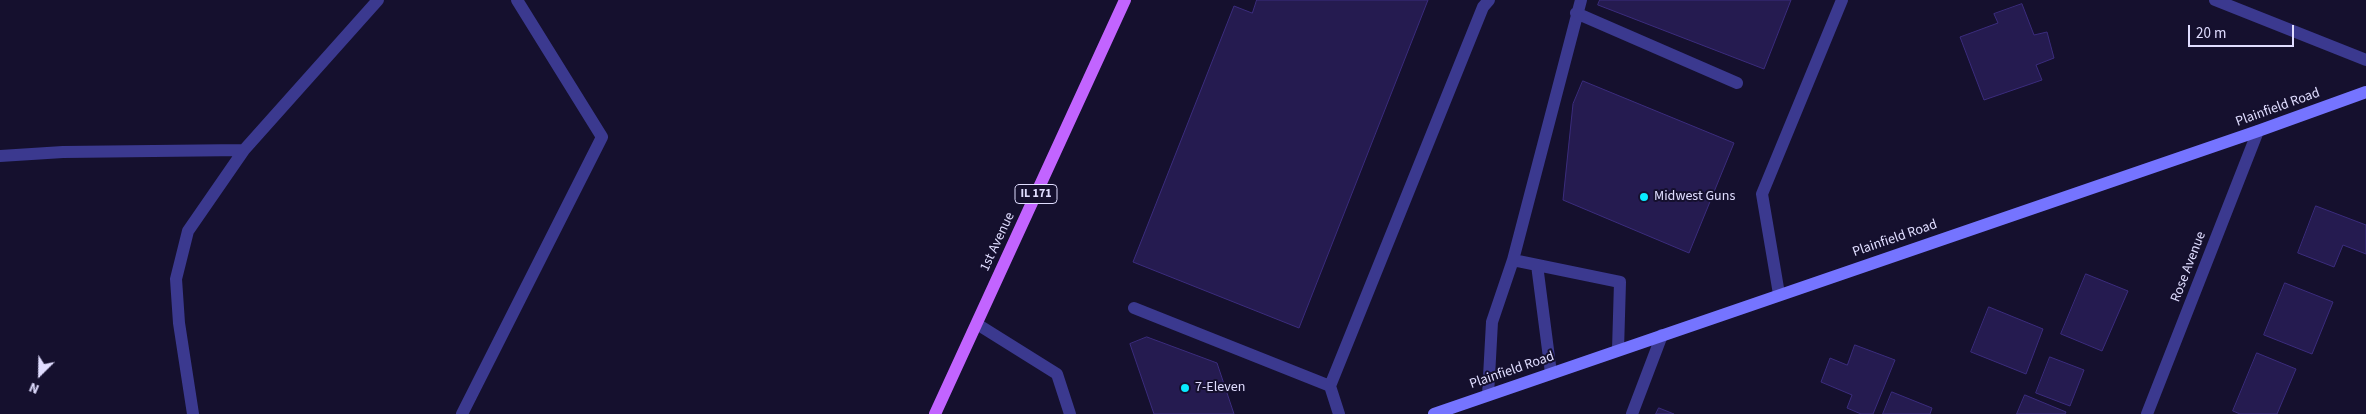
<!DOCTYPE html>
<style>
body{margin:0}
#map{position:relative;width:2366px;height:414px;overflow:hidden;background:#15102e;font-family:"Source Sans 3",sans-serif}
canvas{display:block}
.north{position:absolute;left:15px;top:349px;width:50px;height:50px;-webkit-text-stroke:4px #15102e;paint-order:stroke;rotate:203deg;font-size:14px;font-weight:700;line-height:20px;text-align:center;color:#e0ddff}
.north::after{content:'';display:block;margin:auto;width:18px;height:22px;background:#e0ddff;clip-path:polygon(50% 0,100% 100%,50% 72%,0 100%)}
.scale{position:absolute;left:2188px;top:25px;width:106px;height:22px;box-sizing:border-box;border:2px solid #e0ddff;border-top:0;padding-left:6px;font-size:15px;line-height:18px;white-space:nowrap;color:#e0ddff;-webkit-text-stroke:4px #15102e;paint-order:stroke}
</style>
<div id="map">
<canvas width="2366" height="414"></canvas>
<div class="north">N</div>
<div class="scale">20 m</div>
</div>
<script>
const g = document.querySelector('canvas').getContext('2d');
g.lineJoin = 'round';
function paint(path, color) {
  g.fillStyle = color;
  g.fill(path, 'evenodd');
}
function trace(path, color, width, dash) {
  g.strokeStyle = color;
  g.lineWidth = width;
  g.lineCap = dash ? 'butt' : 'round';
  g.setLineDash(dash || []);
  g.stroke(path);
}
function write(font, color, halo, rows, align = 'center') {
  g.font = font + ' "Source Sans 3",sans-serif';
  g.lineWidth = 4;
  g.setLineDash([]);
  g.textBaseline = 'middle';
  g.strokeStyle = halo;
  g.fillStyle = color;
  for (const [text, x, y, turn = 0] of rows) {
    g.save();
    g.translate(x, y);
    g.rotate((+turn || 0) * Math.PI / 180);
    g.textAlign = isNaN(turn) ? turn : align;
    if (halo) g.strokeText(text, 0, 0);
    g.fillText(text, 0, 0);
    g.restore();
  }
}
const building = new Path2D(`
 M 1257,0 L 1428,0 L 1299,328 L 1133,262 L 1234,6 L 1252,13 Z
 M 1600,0 L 1791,0 L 1764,69 L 1598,5 Z
 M 2022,4 L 2034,35 L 2047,32 L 2054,58 L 2036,65 L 2042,80 L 1984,100 L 1960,37 L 1998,23 L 1994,14 Z
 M 1583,81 L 1734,143 L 1689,253 L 1563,200 L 1573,104 Z
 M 2316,206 L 2366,225 L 2366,254 L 2343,245 L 2334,267 L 2298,253 Z
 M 2086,274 L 2128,291 L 2102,351 L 2061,334 Z
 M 2285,283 L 2333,302 L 2312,354 L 2264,335 Z
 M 1989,307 L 2043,329 L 2026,374 L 1971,352 Z
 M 1147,337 L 1217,363 L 1234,414 L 1154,414 L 1130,344 Z
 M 1855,345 L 1895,360 L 1873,414 L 1861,414 L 1847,408 L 1852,395 L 1821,382 L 1830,358 L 1847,365 Z
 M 2257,353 L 2296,369 L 2277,414 L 2240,414 L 2233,411 Z
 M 2050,357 L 2084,370 L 2070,406 L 2036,393 Z
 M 1892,392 L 1932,408 L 1930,414 L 1883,414 Z
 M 2025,395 L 2066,412 L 2065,414 L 2017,414 Z
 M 1659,408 L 1674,414 L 1656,414 Z`);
const lane = new Path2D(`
 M 1576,13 L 1737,83
 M 0,156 L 63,152 L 244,150
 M 1513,260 L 1581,0
 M 1537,265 L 1551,373
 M 1779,294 L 1762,194 L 1842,0
 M 1134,308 L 1330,386
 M 977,324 L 1057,374 L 1070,414
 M 1488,395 L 1492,322 L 1513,260 L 1620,282 L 1618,350
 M 193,414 L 179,323 L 176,279 L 188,231 L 244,150 L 378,0
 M 462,414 L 602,137 L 517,0
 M 1339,414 L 1330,386 L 1483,7 L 1489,0
 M 1632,414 L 1662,335`);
const street = new Path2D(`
 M 2215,0 L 2366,60
 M 2147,414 L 2258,131`);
const secondary = new Path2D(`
 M 1434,414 L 2258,131 L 2366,92`);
const primary = new Path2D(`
 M 935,414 L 1125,0`);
const markers = [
 [1644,197,5,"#09ebff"],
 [1185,388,5,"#09ebff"]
];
const shields = [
 [1036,194,42]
];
const shieldNames = [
 ["IL 171",1036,194]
];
const streetNames = [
 ["Plainfield Road",2278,108,-20],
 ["Plainfield Road",1895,239,-19],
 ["1st Avenue",998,242,-65],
 ["Rose Avenue",2189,267,-69],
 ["Plainfield Road",1512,371,-19]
];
const poiNames = [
 ["Midwest Guns",1654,197],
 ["7-Eleven",1195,388]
];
paint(building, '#251b50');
trace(building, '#3b2c7d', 1);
trace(lane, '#3b398f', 12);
trace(street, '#3b398f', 12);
trace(secondary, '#7574ff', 12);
trace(primary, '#c264ff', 12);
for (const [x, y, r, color] of markers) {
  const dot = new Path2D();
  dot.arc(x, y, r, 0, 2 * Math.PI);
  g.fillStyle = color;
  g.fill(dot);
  trace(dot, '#15102e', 2);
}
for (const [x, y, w] of shields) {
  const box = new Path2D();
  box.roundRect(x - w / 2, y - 9.5, w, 19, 4);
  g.fillStyle = '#15102e';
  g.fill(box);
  trace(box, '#e0ddff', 1);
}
write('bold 12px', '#e0ddff', null, shieldNames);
write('14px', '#e0ddff', '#15102e', streetNames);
write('14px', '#e0ddff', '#15102e', poiNames, 'left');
</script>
